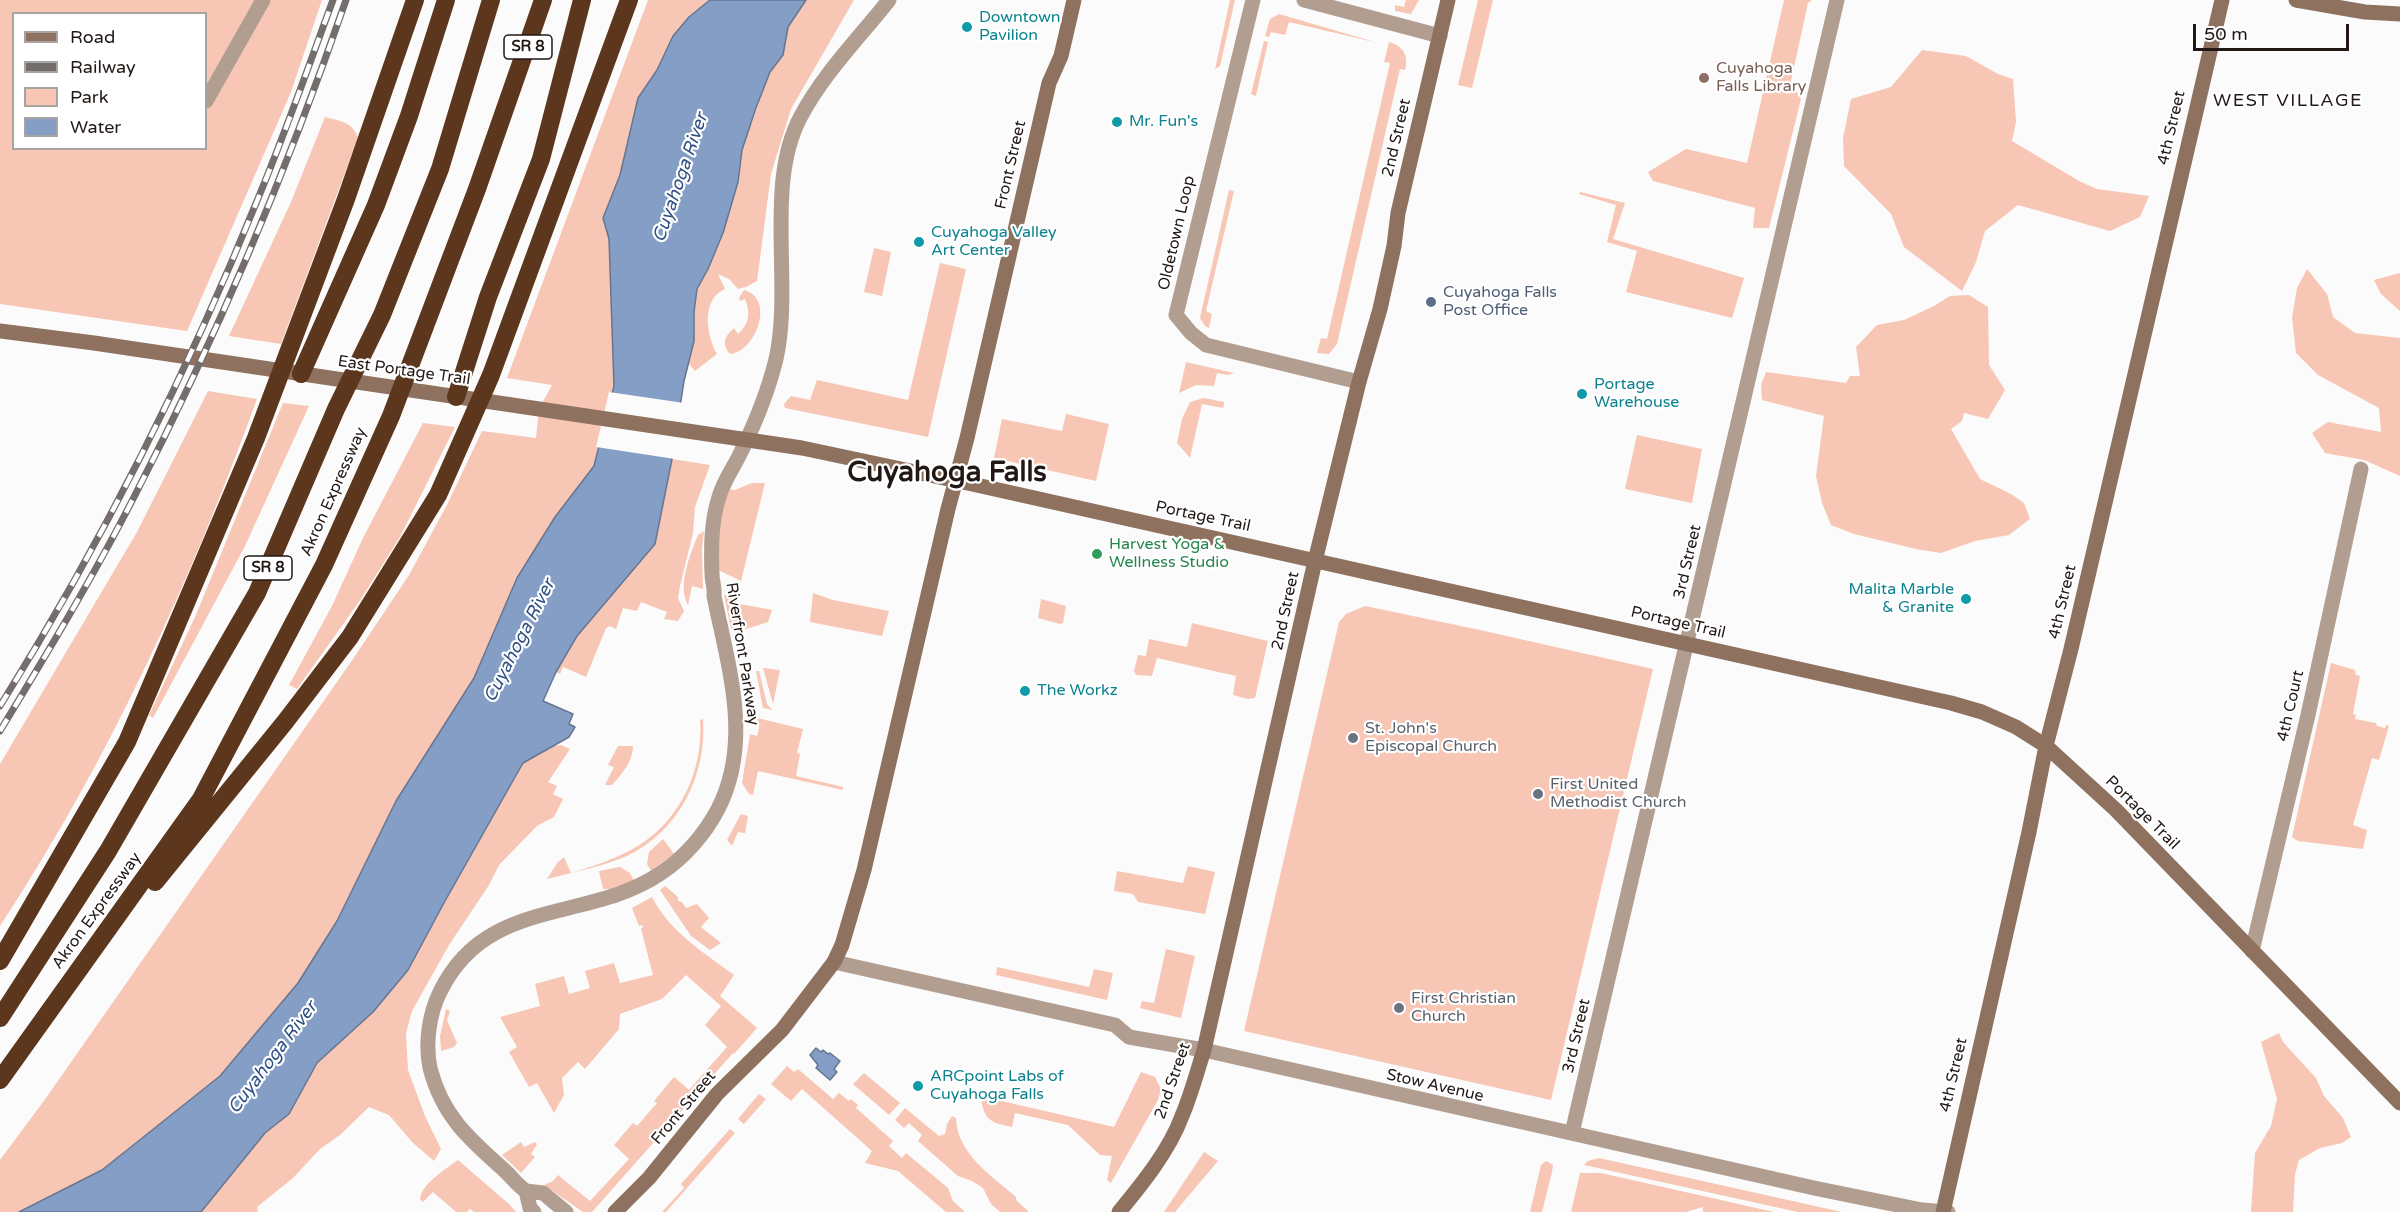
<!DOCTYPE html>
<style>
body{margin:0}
#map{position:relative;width:2400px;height:1212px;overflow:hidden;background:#fbfbfb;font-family:"Varela Round",sans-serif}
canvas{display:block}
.legend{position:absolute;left:12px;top:12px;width:195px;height:138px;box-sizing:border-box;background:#fff;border:2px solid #a6a3a1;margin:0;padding:8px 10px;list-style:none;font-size:18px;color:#211815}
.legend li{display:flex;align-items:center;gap:12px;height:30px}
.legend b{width:30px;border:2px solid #a6a3a1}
.scale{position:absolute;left:2193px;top:24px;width:156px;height:27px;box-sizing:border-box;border:3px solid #211815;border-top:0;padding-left:8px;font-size:18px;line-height:21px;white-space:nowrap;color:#211815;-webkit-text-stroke:4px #fff;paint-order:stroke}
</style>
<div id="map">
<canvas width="2400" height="1212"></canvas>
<ul class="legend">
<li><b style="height:8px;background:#8e715f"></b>Road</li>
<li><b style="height:8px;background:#736d6c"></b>Railway</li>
<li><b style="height:16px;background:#f8c6b4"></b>Park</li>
<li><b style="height:16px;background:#849ec6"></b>Water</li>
</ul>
<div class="scale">50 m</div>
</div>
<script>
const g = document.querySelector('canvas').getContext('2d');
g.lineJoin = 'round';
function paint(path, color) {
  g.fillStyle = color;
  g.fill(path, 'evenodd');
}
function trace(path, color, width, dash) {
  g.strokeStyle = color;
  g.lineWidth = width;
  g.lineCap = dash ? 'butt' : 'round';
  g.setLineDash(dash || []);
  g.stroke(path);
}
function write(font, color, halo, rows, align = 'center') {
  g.font = font + ' "Varela Round",sans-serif';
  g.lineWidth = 4.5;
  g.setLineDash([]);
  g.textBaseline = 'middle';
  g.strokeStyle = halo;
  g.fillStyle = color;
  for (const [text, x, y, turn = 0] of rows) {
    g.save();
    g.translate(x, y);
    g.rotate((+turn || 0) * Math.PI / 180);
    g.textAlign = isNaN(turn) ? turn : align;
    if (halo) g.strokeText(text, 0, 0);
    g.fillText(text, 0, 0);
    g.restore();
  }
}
const green = new Path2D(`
 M 0,0 L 322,0 L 291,92 L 187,331 L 0,304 ZM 14,14 L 206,14 L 206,148 L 14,148 Z
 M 648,0 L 710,0 L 689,17 L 673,36 L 657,70 L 638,98 L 620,175 L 603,218 L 609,239 L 614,386 L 594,466 L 555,517 L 517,578 L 474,678 L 396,801 L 337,921 L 298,983 L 218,1078 L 102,1170 L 18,1212 L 0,1212 L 0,1160 L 46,1098 L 353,659 L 409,575 L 447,505 L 482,431 L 536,438 L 539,409 L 552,385 L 507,378 Z
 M 806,0 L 854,0 L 791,109 L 771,174 L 757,281 L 746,287 L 738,289 L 729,279 L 718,274 L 725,289 C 701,299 706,335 717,354 L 695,371 L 688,363 L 694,341 L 694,312 L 697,289 L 708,269 L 723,233 L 738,182 L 742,150 L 770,72 L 783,55 L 788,27 Z
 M 1230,0 L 1235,0 L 1220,66 L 1215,69 Z
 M 1406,0 L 1419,0 L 1411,14 L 1395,11 L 1395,5 L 1404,7 Z
 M 1478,0 L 1493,0 L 1472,88 L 1458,85 Z
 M 1784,0 L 1812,0 L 1808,3 L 1791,81 L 1801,99 L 1769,228 L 1753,228 L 1755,208 L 1653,181 L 1648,172 L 1686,149 L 1747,163 Z
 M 1279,14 L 1378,43 L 1289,22 L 1285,35 L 1271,32 L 1269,37 L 1265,36 L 1270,19 Z
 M 1264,41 L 1268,42 L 1256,96 L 1251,94 Z
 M 1389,42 C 1403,46 1409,55 1405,70 L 1400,69 L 1337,344 L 1329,354 L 1317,353 L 1321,338 L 1327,339 L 1390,63 L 1384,62 Z
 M 1922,50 L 1966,56 L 1998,74 L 2013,79 L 2016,122 L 2012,141 L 2079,181 L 2097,189 L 2149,196 L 2140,217 L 2110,231 L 2018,205 L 1985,231 L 1976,262 L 1962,291 L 1904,247 L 1891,214 L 1844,166 L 1843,138 L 1851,99 L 1891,87 Z
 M 325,117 C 340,121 353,122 358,138 L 281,344 L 229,336 L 291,202 Z
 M 1229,190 L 1234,191 L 1206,311 L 1212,314 L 1209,328 L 1205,326 L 1200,318 Z
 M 1580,192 L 1625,203 L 1613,239 L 1744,278 L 1732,318 L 1626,292 L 1637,251 L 1607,242 L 1616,205 L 1579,194 Z
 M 874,248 L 891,252 L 882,296 L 864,292 Z
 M 940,263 L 966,269 L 928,437 L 785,408 L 784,404 L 791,396 L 810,400 L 817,380 L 908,400 Z
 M 2307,269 L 2327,294 L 2333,317 L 2355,333 L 2400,338 L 2400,476 L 2364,460 L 2325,453 L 2312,433 L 2328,422 L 2381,432 L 2379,408 L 2318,375 L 2296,353 L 2292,318 L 2297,288 Z
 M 2400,273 L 2400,311 L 2381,294 L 2374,280 Z
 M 744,290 C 775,298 757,350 731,354 L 728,352 C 722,342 725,336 734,328 L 738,334 C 749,324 751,313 745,299 L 740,301 L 739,298 Z
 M 1969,295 L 1988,307 L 1989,365 L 2005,390 L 1988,419 L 1964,413 L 1962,421 L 1951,429 L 1980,479 L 2011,494 L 2024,503 L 2030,519 L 2009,535 L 1975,541 L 1941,553 L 1916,549 L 1854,534 L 1831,525 L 1822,503 L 1816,476 L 1824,416 L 1762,400 L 1761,385 L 1766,372 L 1846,383 L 1850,376 L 1860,376 L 1856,347 L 1877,325 L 1904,320 L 1934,306 L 1950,296 Z
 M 1186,362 L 1234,373 L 1228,375 L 1217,373 L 1214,386 L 1196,385 L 1179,393 Z
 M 208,391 L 257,399 C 190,583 108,762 0,926 L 0,764 L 137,532 Z
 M 1204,398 L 1224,402 L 1224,404 L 1223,408 L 1202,404 L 1190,458 L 1177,443 L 1182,419 L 1190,402 Z
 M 283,403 L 309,406 L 245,546 L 153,718 L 149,715 L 195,617 Z
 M 1066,414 L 1109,424 L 1096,481 L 994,458 L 1002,419 L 1062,431 Z
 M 423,423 L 455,427 L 400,537 L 361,599 L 297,689 L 289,685 L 332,606 L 363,538 Z
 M 1637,435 L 1702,449 L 1692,503 L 1625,489 Z
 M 672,459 L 710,465 L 695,507 L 693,533 L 680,586 L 678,598 L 684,611 L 678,621 L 664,619 L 667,612 L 641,602 L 637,611 L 623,608 L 616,629 L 610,626 L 606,628 L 586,677 L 563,667 L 560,674 L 556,672 L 577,636 L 655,544 Z
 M 752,483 L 765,483 L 741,581 L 712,567 L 722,488 L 735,490 Z
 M 704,531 L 702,549 L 703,589 L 692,586 L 688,605 C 677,586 690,555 698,535 Z
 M 813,593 L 833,600 L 889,611 L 882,636 L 810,622 Z
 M 724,595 L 737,595 L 735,603 L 772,610 L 768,622 L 746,629 L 731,629 Z
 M 1041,599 L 1066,606 L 1063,623 L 1060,624 L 1038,618 Z
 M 1365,606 L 1480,630 L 1653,669 L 1551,1100 L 1244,1031 L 1339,622 L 1346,614 Z
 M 1192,623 L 1268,641 L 1255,698 L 1248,699 L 1233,695 L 1236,676 L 1157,658 L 1152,676 L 1136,675 L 1134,671 L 1138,655 L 1146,656 L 1149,639 L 1187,647 Z
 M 2331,663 L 2355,670 L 2356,675 L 2360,676 L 2353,714 L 2356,715 L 2355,719 L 2376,723 L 2377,726 L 2385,728 L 2386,725 L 2389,726 L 2379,760 L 2372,758 L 2353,825 L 2367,830 L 2363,849 L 2298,841 L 2292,837 Z
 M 763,668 L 780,670 L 773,704 Z
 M 756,671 L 759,671 L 767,704 L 772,710 L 763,708 Z
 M 757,718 L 803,729 L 797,753 L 800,754 L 796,776 L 843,787 L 843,790 L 758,771 L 753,795 L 749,794 L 742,783 L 750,734 L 757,736 L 759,728 Z
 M 703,719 C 707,775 679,831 627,856 C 601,867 574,872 547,879 L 558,862 L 564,857 L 571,873 C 591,867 612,860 631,850 C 678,825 704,772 700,720 Z
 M 561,745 L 570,749 L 548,782 L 557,786 L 553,794 L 563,799 L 554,817 L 537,826 L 499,865 L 489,885 L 449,945 L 412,1011 L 406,1033 L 408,1070 L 425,1116 L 441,1149 L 434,1161 L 412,1142 L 389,1115 L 369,1107 L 340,1135 L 320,1149 L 293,1178 L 257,1207 L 258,1212 L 201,1212 L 265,1133 L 289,1114 L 317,1063 L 373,1012 L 408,970 L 445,901 L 523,763 L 553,746 Z
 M 618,746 L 633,746 C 633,761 622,774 612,785 L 605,785 L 614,767 L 608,765 Z
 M 741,814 L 748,816 L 745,833 L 738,832 L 732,846 L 727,840 Z
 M 663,839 L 674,854 L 651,871 L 647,864 L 649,852 Z
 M 1188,866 L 1215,872 L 1205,914 L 1138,902 L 1133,894 L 1114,891 L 1117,871 L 1183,883 Z
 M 620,867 L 630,873 L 634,881 L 610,889 L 603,889 L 599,871 Z
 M 665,886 L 678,897 L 678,901 L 682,902 L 686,908 L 697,904 L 709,918 L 701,927 L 721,943 L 710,950 L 691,936 L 660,890 Z
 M 652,897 C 670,932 703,952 734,975 L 720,996 L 757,1028 L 734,1054 L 733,1053 L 592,1212 L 583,1212 L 544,1185 L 553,1181 L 558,1175 L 590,1201 L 629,1159 L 614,1145 L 633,1123 L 637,1126 L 657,1103 L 654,1101 L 674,1077 L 689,1090 L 727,1047 L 705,1025 L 721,1006 L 686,975 L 662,999 L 620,1014 L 619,1029 L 585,1069 L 578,1062 L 562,1078 L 564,1095 L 554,1113 L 537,1083 L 529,1087 L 509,1052 L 517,1047 L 500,1017 L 540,1006 L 535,984 L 564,976 L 569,994 L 590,988 L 585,971 L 614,963 L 620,983 L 653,975 L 641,929 L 643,927 L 642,925 L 639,926 L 632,908 Z
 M 1166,949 L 1195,956 L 1181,1018 L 1140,1008 L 1142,1001 L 1154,1003 Z
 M 997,967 L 1089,987 L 1094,969 L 1113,973 L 1107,1000 L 996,975 Z
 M 446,1009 L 450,1011 L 447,1020 L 457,1043 L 454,1047 L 441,1051 L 440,1036 Z
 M 2279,1033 L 2283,1042 L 2316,1078 L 2324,1096 L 2343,1118 L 2351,1137 L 2342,1143 L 2320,1148 L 2299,1160 L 2295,1174 L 2293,1212 L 2251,1212 L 2255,1153 L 2271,1126 L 2277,1099 L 2261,1042 Z
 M 787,1066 L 794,1072 L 798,1069 L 833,1099 L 839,1093 L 849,1101 L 851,1099 L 858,1105 L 856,1108 L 893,1141 L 889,1146 L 902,1158 L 906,1153 L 948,1188 L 953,1201 L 965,1212 L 946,1212 L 898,1171 L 865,1163 L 872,1151 L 802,1089 L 791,1101 L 771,1084 Z
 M 1141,1072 L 1155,1077 L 1161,1089 L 1158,1100 L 1111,1183 L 1107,1180 L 1112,1156 L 1100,1155 L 1068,1125 L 1015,1113 L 1012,1127 C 988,1122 985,1120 980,1096 L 1114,1127 Z
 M 864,1073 L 900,1103 L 889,1115 L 853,1084 Z
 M 759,1094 L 766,1099 L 744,1124 L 738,1119 Z
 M 905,1108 L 939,1136 L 945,1134 L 947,1124 L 952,1116 L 956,1118 C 957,1154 992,1176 1016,1197 L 1016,1200 L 1029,1212 L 1000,1212 L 991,1204 L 983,1188 L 972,1181 L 958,1176 L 918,1141 L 922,1135 L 909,1123 L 904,1128 L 895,1120 Z
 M 730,1129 L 735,1133 L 666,1212 L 662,1212 L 684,1188 L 681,1184 Z
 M 521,1142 L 524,1147 L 535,1142 L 537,1144 L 531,1154 L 535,1157 L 521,1173 L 502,1155 Z
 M 1204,1152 L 1218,1161 L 1175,1212 L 1164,1212 Z
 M 1599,1158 L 1842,1212 L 1798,1212 L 1584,1165 L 1588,1161 Z
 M 458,1160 L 509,1204 L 516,1212 L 474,1212 L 470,1209 L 467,1212 L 456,1212 L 433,1192 L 423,1202 L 420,1199 C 422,1183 446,1169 458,1160 Z
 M 1546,1161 L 1553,1165 L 1552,1172 L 1542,1212 L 1530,1212 L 1541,1165 Z
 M 1580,1173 L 1601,1173 L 1774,1212 L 1703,1212 L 1703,1207 L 1686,1212 L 1571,1212 Z`);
const water = new Path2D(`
 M 710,0 L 806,0 L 788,27 L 783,55 L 770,72 L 756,108 L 742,150 L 738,182 L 723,233 L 708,269 L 697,289 L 694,312 L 694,341 L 684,381 L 672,459 L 655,544 L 577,636 L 556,672 L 543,701 L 573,714 L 569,724 L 575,727 L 569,737 L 523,763 L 445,901 L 408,970 L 373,1012 L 317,1063 L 289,1114 L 265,1133 L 201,1212 L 19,1212 L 102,1170 L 220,1076 L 298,983 L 337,921 L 396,801 L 474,678 L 517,578 L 555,517 L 594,466 L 614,386 L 609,239 L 603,218 L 620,175 L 638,98 L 657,70 L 673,36 L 689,17 Z
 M 816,1048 L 821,1052 L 823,1050 L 828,1054 L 830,1053 L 840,1061 L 834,1069 L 837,1072 L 830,1080 L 816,1068 L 818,1065 L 810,1055 Z`);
const pier = new Path2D(`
 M 609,392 L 684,403 L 675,459 L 596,447 Z`);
const street = new Path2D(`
 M 1253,0 L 1176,315 L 1191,333 L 1206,345 L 1359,382
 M 1304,0 L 1440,36
 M 206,101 L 263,0
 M 2252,951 L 2308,715 L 2361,469
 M 834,962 L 1115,1025 L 1129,1037 L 1204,1050 L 1814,1188 L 1922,1210 L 1948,1212
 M 1572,1133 L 1837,0
 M 526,1191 C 517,1185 511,1176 503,1169 C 468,1138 442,1115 430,1068 C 425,1044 429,1014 440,992 C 486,896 588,923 661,873 C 684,858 705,834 718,809 C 753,741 728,666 714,596 C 715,587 712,582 712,574 C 711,548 711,522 719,497 C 723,482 732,470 739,456 C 754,426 768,392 776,359 C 793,284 764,184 801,116 C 824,73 859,38 889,0
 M 534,1212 L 530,1208 L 526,1191 L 543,1193 L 566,1212`);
const secondary = new Path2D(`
 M 2296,0 L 2365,12 L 2400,14
 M 0,331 L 94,343 L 802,448 L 972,484 L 1951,703 L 1982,712 L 2016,727 L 2046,746 L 2116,810 L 2400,1103
 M 615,1212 L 649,1178 L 717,1094 L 782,1030 L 834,962 L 842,945 L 864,870 L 948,509 L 967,438 L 1049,83 L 1061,56 L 1074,0
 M 1119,1212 C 1142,1184 1169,1151 1182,1116 C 1191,1095 1197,1072 1204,1050 L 1315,561 L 1359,382 L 1380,309 L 1394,246 L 1398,213 L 1448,0
 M 1943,1212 L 2029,832 L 2046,746 L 2071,649 L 2222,0`);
const highway = new Path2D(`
 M 301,374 L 376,205 L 409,116 L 446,0
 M 456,397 L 488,297 L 541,159 L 582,0
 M 155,882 L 285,722 L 350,637 L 438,495 L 491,375 L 629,0
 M 0,961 L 127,742 L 256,438 L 346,199 L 415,0
 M 0,1018 L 108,851 L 257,593 L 336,409 L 382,315 L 440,169 L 491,0
 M 0,1080 L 201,799 L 324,565 L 391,416 L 477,189 L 543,0`);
const rail = new Path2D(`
 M 0,706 C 101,544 188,372 259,196 C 286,131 309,65 333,0
 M 0,731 C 46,655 92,579 133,499 C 216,338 287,171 346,0`);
const markers = [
 [967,27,6,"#0f9aa8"],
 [1704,78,6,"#8d6e63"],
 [1117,122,6,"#0f9aa8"],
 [919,242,6,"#0f9aa8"],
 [1431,302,6,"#5c6f8a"],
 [1582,394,6,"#0f9aa8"],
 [1097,554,6,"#2e9e5b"],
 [1966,599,6,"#0f9aa8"],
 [1025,691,6,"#0f9aa8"],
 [1353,738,6,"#6b7280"],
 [1538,794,6,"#6b7280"],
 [1399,1008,6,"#6b7280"],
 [918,1086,6,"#0f9aa8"]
];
const shields = [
 [528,47,48],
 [268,568,48]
];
const shieldNames = [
 ["SR 8",528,47],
 ["SR 8",268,568]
];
const cultureNames = [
 ["Downtown",979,18],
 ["Pavilion",979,36],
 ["Mr. Fun's",1129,122],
 ["Cuyahoga Valley",931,233],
 ["Art Center",931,251],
 ["Portage",1594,385],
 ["Warehouse",1594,403],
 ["Malita Marble",1954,590,"right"],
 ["& Granite",1954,608,"right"],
 ["The Workz",1037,691],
 ["ARCpoint Labs of",930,1077],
 ["Cuyahoga Falls",930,1095]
];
const educationNames = [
 ["Cuyahoga",1716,69],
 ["Falls Library",1716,87]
];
const streetNames = [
 ["4th Street",2172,128,-77],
 ["2nd Street",1397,138,-77],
 ["Front Street",1011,165,-77],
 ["Oldetown Loop",1177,233,-77],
 ["East Portage Trail",404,371,8],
 ["Akron Expressway",334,492,-66],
 ["Portage Trail",1203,517,12],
 ["3rd Street",1688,562,-77],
 ["4th Street",2063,602,-77],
 ["2nd Street",1286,611,-78],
 ["Portage Trail",1678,623,13],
 ["Riverfront Parkway",742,654,81],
 ["4th Court",2291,706,-77],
 ["Portage Trail",2142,813,45],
 ["Akron Expressway",97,911,-54],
 ["3rd Street",1577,1036,-77],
 ["4th Street",1954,1075,-77],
 ["2nd Street",1173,1081,-71],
 ["Stow Avenue",1435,1086,13],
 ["Front Street",684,1108,-50]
];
const serviceNames = [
 ["Cuyahoga Falls",1443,293],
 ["Post Office",1443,311]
];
const leisureNames = [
 ["Harvest Yoga &",1109,545],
 ["Wellness Studio",1109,563]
];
const worshipNames = [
 ["St. John's",1365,729],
 ["Episcopal Church",1365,747],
 ["First United",1550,785],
 ["Methodist Church",1550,803],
 ["First Christian",1411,999],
 ["Church",1411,1017]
];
const neighbourhoodNames = [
 ["WEST VILLAGE",2288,101]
];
const waterNames = [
 ["Cuyahoga River",681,178,-71],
 ["Cuyahoga River",520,641,-63],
 ["Cuyahoga River",273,1058,-53]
];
const townNames = [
 ["Cuyahoga Falls",947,474]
];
paint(green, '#f8c6b4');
paint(water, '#849ec6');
trace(water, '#667691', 1.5);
paint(pier, '#fbfbfb');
trace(street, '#b29e91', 15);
trace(secondary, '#8e715f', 15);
trace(highway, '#5c371d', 18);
trace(rail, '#736d6c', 7);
trace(rail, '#fff', 4.5, [14]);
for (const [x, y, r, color] of markers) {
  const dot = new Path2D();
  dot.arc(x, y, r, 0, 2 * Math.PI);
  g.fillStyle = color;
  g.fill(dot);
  trace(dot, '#fff', 2);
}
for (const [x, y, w] of shields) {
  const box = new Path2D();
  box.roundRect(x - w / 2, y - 12, w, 24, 4.5);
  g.fillStyle = '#fff';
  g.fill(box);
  trace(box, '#211815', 1.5);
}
write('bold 15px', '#211815', null, shieldNames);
write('16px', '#0d838f', '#fff', cultureNames, 'left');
write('16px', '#785e54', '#fff', educationNames, 'left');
write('16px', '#211815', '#fff', streetNames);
write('16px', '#4e5e75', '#fff', serviceNames, 'left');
write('16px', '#27864d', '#fff', leisureNames, 'left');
write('16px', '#5b616d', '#fff', worshipNames, 'left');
g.letterSpacing = '1.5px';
write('18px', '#211815', '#fff', neighbourhoodNames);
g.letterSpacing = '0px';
write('italic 18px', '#2e5085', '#fff', waterNames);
write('bold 28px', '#211815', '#fff', townNames);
</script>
